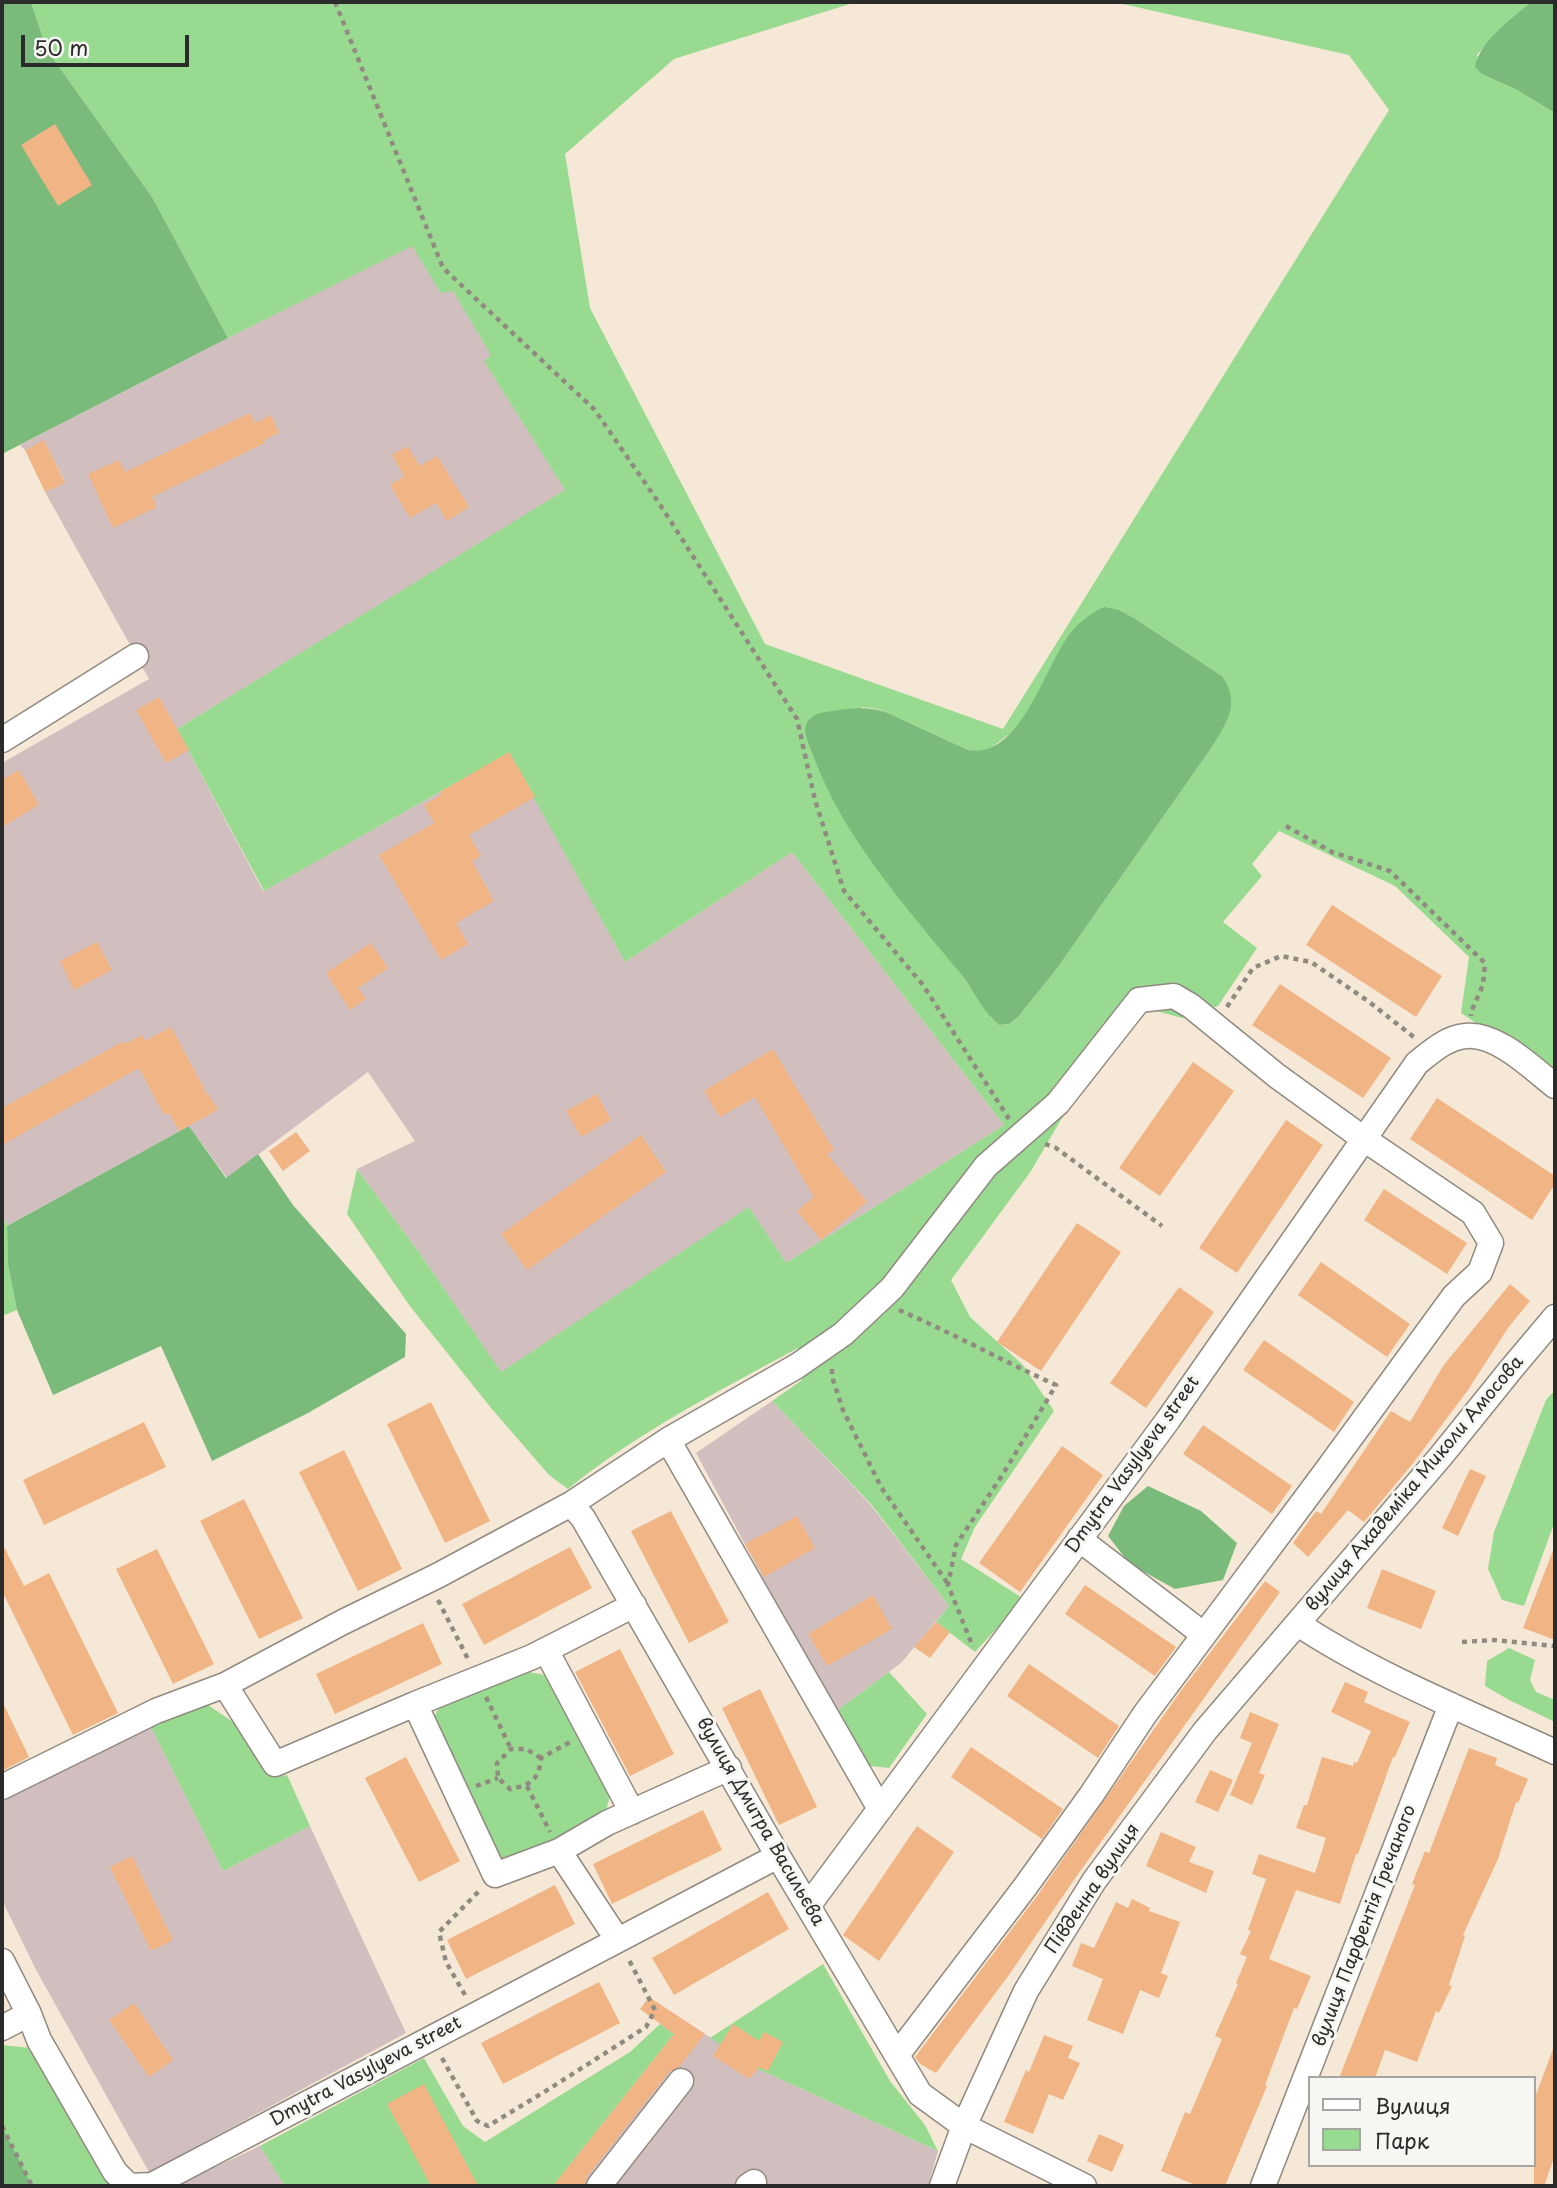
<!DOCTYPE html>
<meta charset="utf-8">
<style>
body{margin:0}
#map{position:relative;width:1557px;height:2188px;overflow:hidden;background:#f5e8d6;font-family:"Playpen Sans",sans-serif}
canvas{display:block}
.frame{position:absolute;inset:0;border:4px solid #2b2b2b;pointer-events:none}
.legend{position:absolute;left:1308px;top:2076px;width:228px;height:91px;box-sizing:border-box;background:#f6f6f2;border:2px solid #a5a5a2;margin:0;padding:9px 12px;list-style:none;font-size:21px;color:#2b2b2b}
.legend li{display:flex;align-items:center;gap:14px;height:35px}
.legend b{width:35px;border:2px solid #a5a5a2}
.scale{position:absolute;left:21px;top:35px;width:168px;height:32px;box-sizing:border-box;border:4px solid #2b2b2b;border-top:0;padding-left:9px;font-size:21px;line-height:24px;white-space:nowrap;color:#2b2b2b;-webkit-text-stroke:5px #f6f6f2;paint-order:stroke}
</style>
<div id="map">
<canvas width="1557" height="2188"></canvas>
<div class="frame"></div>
<ul class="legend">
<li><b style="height:9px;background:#fff"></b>Вулиця</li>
<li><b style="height:19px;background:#99da91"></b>Парк</li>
</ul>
<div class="scale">50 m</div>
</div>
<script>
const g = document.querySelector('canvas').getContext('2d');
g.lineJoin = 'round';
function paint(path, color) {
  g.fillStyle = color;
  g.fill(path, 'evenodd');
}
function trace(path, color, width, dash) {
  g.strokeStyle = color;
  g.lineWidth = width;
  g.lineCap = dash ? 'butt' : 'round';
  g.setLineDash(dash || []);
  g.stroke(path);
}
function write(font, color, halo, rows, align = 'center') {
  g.font = font + ' "Playpen Sans",sans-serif';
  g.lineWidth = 6;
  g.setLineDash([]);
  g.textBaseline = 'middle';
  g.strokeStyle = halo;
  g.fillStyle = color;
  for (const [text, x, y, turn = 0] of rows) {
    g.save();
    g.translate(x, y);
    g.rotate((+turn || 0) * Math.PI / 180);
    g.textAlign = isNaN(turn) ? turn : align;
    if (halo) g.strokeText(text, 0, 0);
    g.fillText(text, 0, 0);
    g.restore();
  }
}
const industrial = new Path2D(`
 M 412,245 L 441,292 L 453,290 L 492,355 L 485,362 L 566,491 L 177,729 L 263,891 L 440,792 L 459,825 L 535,797 L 625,962 L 792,852 L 1004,1125 L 786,1263 L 749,1208 L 501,1373 L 418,1251 L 357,1169 L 415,1141 L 368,1072 L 227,1178 L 189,1126 L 7,1226 L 2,1215 L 2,763 L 149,679 L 45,492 L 65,482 L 44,441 L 25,450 L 20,445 L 228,338 Z
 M 772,1401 L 870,1504 L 949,1606 L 901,1663 L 835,1712 L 696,1453 Z
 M 151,1727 L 223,1871 L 310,1826 L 406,2033 L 149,2172 L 35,1968 L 2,1900 L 2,1799 Z
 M 670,2011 L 758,2069 L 938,2151 L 928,2186 L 553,2186 L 674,2035 L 660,2024 Z
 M 260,2146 L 285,2186 L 175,2186 Z`);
const green = new Path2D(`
 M 31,2 L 856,2 L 674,59 L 565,154 L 590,308 L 765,644 L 1003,729 L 1389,110 L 1349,55 L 1114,2 L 1531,2 L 1488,42 L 1477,55 L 1482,74 L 1517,90 L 1555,113 L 1555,1075 L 1461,1013 L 1469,957 L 1395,886 L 1279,831 L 1252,864 L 1262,876 L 1223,922 L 1257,948 L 1218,1006 L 1182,1018 L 1149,1009 L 1103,1055 L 1059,1123 L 1031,1171 L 951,1280 L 970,1317 L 1023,1365 L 1054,1411 L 975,1527 L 961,1559 L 1024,1599 L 975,1652 L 936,1622 L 949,1606 L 871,1504 L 772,1401 L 802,1380 L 798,1348 C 719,1391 638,1432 568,1489 L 549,1475 L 491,1408 L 409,1305 L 347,1214 L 357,1169 L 418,1251 L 501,1372 L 749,1207 L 786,1263 L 1004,1125 L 792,852 L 625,962 L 509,753 L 264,891 L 177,729 L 565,490 L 484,361 L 491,355 L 453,291 L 441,293 L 412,246 L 228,338 L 152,197 L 47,50 ZM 1119,610 L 1134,618 L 1222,676 L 1227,721 L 1212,747 L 1058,967 L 1018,1017 L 1009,1024 L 999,1025 L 992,1019 L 963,977 L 861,707 L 877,709 L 890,714 L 968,750 L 978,752 L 988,750 L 1011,733 Z
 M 2,1215 L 7,1226 L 8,1265 L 17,1310 L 2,1316 Z
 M 1555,1390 L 1555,1521 L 1524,1606 L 1502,1600 L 1488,1569 L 1494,1532 L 1546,1400 Z
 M 1509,1648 L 1535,1660 L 1530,1680 L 1536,1692 L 1555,1700 L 1555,1722 L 1509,1700 L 1485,1686 L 1487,1661 Z
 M 524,1671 L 545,1675 L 610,1795 L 606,1812 L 510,1865 L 499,1861 L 432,1722 L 440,1705 Z
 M 889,1672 L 927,1714 L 889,1768 L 870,1766 L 854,1750 L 835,1712 Z
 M 205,1703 L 236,1724 L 276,1777 L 287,1775 L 310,1826 L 223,1871 L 151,1727 Z
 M 823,1964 L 890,2081 L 925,2125 L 938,2151 L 758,2069 L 710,2038 Z
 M 660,2024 L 674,2034 L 553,2186 L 285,2186 L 260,2146 L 424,2058 L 463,2126 L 485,2142 L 630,2052 Z
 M 2,2045 L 31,2048 L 114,2186 L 32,2186 L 2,2126 Z`);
const forest = new Path2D(`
 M 2,2 L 31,2 L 47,50 L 152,197 L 228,338 L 2,454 Z
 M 1531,2 L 1555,2 L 1555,113 L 1517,90 L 1482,74 L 1475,67 C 1480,40 1511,20 1531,2 Z
 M 1104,607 L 1119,610 L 1134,618 L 1222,676 C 1241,704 1227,722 1212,747 L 1058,967 L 1018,1017 L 1009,1024 L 999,1025 C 983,1012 974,991 961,974 C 906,907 843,837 813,755 C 810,746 803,734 806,725 C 810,714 823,712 833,711 C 854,708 870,706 890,714 L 968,750 C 1019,760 1044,670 1067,638 C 1076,624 1089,614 1104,607 Z
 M 189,1126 L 226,1178 L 258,1154 L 293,1205 L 406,1334 L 405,1357 L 308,1413 L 212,1461 L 161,1346 L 53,1395 L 17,1310 L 8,1265 L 7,1226 Z
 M 1148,1486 L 1201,1511 L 1237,1543 L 1223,1580 L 1175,1589 L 1130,1564 L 1108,1536 L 1124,1506 Z
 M 2,2126 L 32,2186 L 2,2186 Z`);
const building = new Path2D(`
 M 55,124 L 92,185 L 58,206 L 21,145 Z
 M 250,413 L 255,423 L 271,415 L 279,433 L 264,440 L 265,443 L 152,497 L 157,507 L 113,528 L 88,474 L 119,460 L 125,472 Z
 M 44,440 L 65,483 L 45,492 L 25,450 Z
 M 407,446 L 420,466 L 437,456 L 469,507 L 447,521 L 436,503 L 410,518 L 390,485 L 404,476 L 392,455 Z
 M 159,697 L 189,750 L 166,763 L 136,710 Z
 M 509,752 L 535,797 L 469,835 L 481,856 L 472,861 L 494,901 L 456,923 L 468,944 L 441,960 L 379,855 L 434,823 L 424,805 L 441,795 L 440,792 Z
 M 19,770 L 39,805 L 2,827 L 2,780 Z
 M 1332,905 L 1442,976 L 1416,1017 L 1306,945 Z
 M 97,942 L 112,970 L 74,990 L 60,961 Z
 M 371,943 L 388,968 L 358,988 L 366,999 L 350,1010 L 326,973 Z
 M 1280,984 L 1391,1058 L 1363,1098 L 1252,1025 Z
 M 171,1027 L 207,1094 L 208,1094 L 218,1110 L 179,1131 L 169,1113 L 164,1115 L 139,1068 L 2,1145 L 2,1108 L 124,1041 L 125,1044 L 142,1035 L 145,1041 Z
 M 773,1049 L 834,1150 L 827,1154 L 867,1202 L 821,1240 L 797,1211 L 814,1197 L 755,1097 L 720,1117 L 704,1091 Z
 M 1193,1062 L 1234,1091 L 1160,1196 L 1119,1168 Z
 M 597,1094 L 611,1120 L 581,1137 L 566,1111 Z
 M 1437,1098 L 1555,1176 L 1555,1184 L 1532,1220 L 1410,1139 Z
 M 1286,1120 L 1323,1145 L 1237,1273 L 1199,1248 Z
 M 296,1132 L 310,1151 L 283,1171 L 269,1151 Z
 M 641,1135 L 666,1172 L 527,1270 L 501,1234 Z
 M 1384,1189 L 1467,1243 L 1447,1274 L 1364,1220 Z
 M 1077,1223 L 1121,1252 L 1041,1371 L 997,1342 Z
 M 1321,1262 L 1410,1324 L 1387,1357 L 1298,1295 Z
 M 1510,1284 L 1530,1301 L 1508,1328 L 1468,1390 L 1414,1462 L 1364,1522 L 1348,1510 L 1308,1557 L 1293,1543 L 1316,1511 L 1321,1514 L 1391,1411 L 1410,1422 L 1443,1366 Z
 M 1179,1287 L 1214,1312 L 1146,1408 L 1110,1383 Z
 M 1264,1340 L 1354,1402 L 1334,1432 L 1243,1370 Z
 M 431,1402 L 490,1521 L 445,1543 L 387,1424 Z
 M 144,1422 L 166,1467 L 44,1525 L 23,1480 Z
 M 1203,1425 L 1292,1486 L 1272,1514 L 1183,1454 Z
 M 1062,1446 L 1103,1475 L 1020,1592 L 979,1563 Z
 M 344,1450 L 402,1569 L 358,1591 L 299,1472 Z
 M 1470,1469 L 1486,1476 L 1458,1536 L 1442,1528 Z
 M 244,1499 L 303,1618 L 259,1639 L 200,1521 Z
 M 671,1511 L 729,1622 L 689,1643 L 631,1531 Z
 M 797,1516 L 815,1548 L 764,1577 L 745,1544 Z
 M 2,1543 L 24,1586 L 49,1573 L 118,1713 L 73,1735 L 2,1591 Z
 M 570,1547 L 592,1588 L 484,1645 L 462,1604 Z
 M 1554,1548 L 1555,1548 L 1555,1640 L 1523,1628 Z
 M 157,1549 L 214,1664 L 173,1684 L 116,1569 Z
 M 1382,1569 L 1436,1591 L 1421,1629 L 1367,1608 Z
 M 1265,1581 L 1280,1592 L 1076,1877 L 1011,1972 L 936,2073 L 920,2064 L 915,2057 L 1037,1896 L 1180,1692 Z
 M 1085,1585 L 1176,1647 L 1155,1676 L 1065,1614 Z
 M 873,1595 L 892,1629 L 827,1666 L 808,1634 Z
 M 936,1622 L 950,1632 L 930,1658 L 914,1647 Z
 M 423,1623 L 442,1664 L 335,1714 L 316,1674 Z
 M 620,1649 L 674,1754 L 630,1776 L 575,1672 Z
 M 1029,1664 L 1119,1726 L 1098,1758 L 1007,1696 Z
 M 1345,1682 L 1368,1692 L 1364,1702 L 1410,1722 L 1395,1757 L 1393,1757 L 1358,1854 L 1356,1854 L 1340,1904 L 1296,1890 L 1269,1959 L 1311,1976 L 1297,2009 L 1294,2008 L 1265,2085 L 1267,2086 L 1225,2186 L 1198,2186 L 1161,2171 L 1185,2112 L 1190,2114 L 1222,2039 L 1215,2036 L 1238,1984 L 1236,1983 L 1247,1957 L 1240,1954 L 1251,1931 L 1248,1930 L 1266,1879 L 1252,1874 L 1259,1854 L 1315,1873 L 1326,1838 L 1296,1828 L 1304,1805 L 1307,1805 L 1322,1757 L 1353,1766 L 1354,1762 L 1357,1763 L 1371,1731 L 1331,1712 Z
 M 760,1689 L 817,1807 L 779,1825 L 722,1708 Z
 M 2,1701 L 29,1757 L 2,1771 Z
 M 1250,1712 L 1279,1724 L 1259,1773 L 1265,1775 L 1252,1805 L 1230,1795 L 1252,1743 L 1240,1738 Z
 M 971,1747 L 1063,1809 L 1042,1839 L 951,1777 Z
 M 1469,1748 L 1497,1758 L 1495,1765 L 1528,1779 L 1518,1803 L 1516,1802 L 1498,1859 L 1463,1935 L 1465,1936 L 1449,1985 L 1452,1986 L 1439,2013 L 1436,2011 L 1417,2062 L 1385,2050 L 1375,2078 L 1339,2078 L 1415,1885 L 1412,1884 L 1425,1851 L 1429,1853 Z
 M 406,1757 L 460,1861 L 419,1882 L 365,1778 Z
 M 1210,1770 L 1233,1780 L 1218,1812 L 1195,1802 Z
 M 703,1810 L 722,1850 L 612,1904 L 593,1864 Z
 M 917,1826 L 954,1852 L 879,1961 L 843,1935 Z
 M 1161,1832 L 1196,1847 L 1189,1862 L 1214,1871 L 1206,1893 L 1146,1866 Z
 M 132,1856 L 173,1940 L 151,1951 L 110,1867 Z
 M 555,1885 L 575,1924 L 466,1979 L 447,1940 Z
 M 768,1892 L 789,1929 L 674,1995 L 652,1958 Z
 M 1132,1899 L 1150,1908 L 1149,1911 L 1180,1922 L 1161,1973 L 1168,1976 L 1159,1998 L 1140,1990 L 1123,2034 L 1087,2020 L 1103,1979 L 1072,1966 L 1081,1943 L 1094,1948 L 1116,1902 L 1128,1908 Z
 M 599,1982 L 620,2023 L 503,2084 L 481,2043 Z
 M 649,1997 L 705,2034 L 679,2067 L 669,2072 L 587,2177 L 584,2186 L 553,2186 L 674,2034 L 640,2009 Z
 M 134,2003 L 173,2060 L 149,2077 L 109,2020 Z
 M 733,2024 L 759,2041 L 764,2032 L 783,2042 L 768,2071 L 759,2067 L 749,2079 L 713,2056 Z
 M 1044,2035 L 1073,2046 L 1068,2058 L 1080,2063 L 1063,2100 L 1049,2094 L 1033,2134 L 1004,2122 L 1026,2070 L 1029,2072 Z
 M 1553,2049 L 1555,2050 L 1555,2155 L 1544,2186 L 1534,2186 L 1534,2100 Z
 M 424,2084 L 478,2186 L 431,2186 L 387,2104 Z
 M 1099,2134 L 1124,2145 L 1112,2172 L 1087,2161 Z`);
const path = new Path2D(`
 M 335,2 L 443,268 L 594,409 L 659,503 L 797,719 L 815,800 L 844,891 L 923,985 L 1009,1119
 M 1286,826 L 1332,852 L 1390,871 L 1485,963 L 1483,985 L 1471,1012 L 1471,1016
 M 1227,1007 L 1253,968 L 1281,956 L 1311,962 L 1368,1001 L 1415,1038
 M 1045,1144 L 1056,1148 L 1162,1226
 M 899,1310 C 952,1333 1003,1361 1056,1385 L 1003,1474 L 956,1545 L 948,1585 L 973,1647
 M 832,1369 L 832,1377 L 843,1410 L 881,1487 L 948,1584
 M 438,1600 L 469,1661
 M 1462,1642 L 1494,1640 L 1554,1646
 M 486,1697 L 511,1749
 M 541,1758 L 526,1749 L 511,1749 L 497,1763 L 498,1778 L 510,1789 C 531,1785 539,1780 541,1758 L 570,1742
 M 476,1786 L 498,1778
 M 527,1786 L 550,1832
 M 465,1995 L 446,1962 L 439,1932 L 480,1890
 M 442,2058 L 477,2121 L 488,2126 L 549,2089 L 646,2027 L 655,2010 L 628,1958
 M 2,2126 L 32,2186`);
const minor = new Path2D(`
 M 2,740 L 136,656
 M 668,1440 L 880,1809
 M 571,1504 L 583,1518 L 778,1856 L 920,2094 L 964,2126 L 1084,2186
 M 1079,1539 L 1203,1634
 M 1298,1624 C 1375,1675 1470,1713 1555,1752
 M 546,1650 L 632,1812
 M 225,1685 L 275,1764 L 415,1704 L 532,1657 L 634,1605
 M 415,1704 L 495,1875 L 559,1851 L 607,1823 L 729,1768
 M 2,1787 L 156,1711 L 225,1685 L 343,1622 L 437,1576 L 571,1504 L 668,1440 L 797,1366 L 843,1334 L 892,1288 L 986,1166 L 1058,1103 L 1139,1000 L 1174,996 L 1191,1006 L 1277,1076 L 1364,1139 L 1473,1213 L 1491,1243 L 1480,1272 L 1454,1296 L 1324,1474 L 1145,1714 L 1092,1794 L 1025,1887 L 897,2055
 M 559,1851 L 617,1939
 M 808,1906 L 1168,1420 L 1417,1063 C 1431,1052 1446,1038 1465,1036 C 1496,1032 1532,1068 1555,1086
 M 2,1961 L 29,2014 L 39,2040 L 115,2172 L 129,2186 L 152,2185 L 778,1856
 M 2,2028 L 29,2014
 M 599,2186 L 681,2081
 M 748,2186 L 754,2182
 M 942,2186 L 964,2126 L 1026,1991 L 1094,1881 L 1205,1731 L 1441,1456 L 1512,1368 L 1555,1317
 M 1263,2186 L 1451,1705`);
const streetNames = [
 ["Dmytra Vasylyeva street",1133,1465,-54],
 ["вулиця Академіка Миколи Амосова",1415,1484,-50],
 ["вулиця Дмитра Васильєва",760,1822,60],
 ["Південна вулиця",1093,1889,-56],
 ["вулиця Парфентія Гречаного",1365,1926,-69],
 ["Dmytra Vasylyeva street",366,2072,-28]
];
paint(industrial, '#d1bfbf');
paint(green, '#99da91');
paint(forest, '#7aba7b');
paint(building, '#f1b585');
trace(minor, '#908a80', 27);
trace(path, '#908a80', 4.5, [5, 5]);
trace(minor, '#fff', 24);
write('18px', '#2b2b2b', '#f6f6f2', streetNames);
</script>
